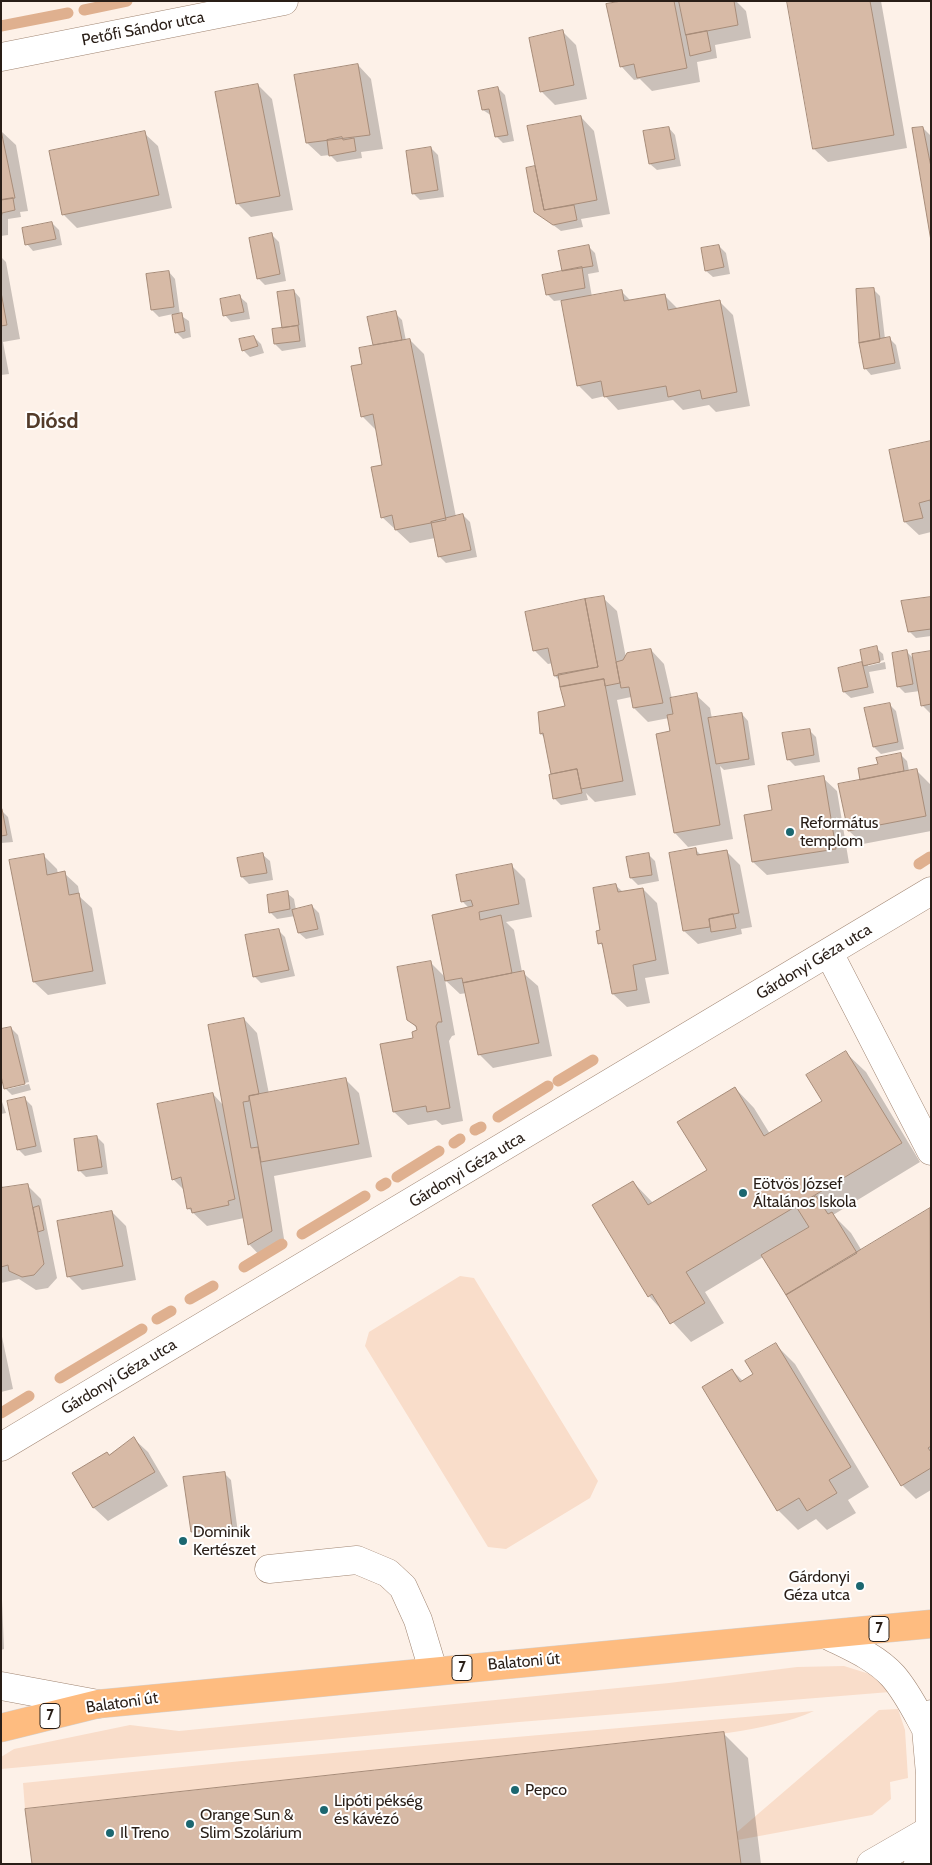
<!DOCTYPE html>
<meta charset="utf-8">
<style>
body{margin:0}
#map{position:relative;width:932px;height:1865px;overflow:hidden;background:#fdf1e8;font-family:Cabin,sans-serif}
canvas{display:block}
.frame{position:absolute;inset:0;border:2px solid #291e17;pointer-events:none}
</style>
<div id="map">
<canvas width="932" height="1865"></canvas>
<div class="frame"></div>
</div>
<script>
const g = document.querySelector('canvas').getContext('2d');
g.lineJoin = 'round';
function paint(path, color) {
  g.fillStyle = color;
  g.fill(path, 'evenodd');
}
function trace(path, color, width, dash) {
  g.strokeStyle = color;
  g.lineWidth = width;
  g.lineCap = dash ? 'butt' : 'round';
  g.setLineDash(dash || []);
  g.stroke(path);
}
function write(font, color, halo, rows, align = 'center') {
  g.font = font + ' Cabin,sans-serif';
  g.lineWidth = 4;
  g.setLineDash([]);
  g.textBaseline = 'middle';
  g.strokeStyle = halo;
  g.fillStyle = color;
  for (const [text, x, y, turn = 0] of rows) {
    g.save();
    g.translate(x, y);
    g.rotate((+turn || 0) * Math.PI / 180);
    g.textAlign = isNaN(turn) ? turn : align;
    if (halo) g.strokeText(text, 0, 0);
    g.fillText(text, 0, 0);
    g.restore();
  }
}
const green = new Path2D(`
 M 460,1276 L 474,1278 L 598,1481 L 590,1498 L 506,1549 L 488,1547 L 365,1346 L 369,1332 Z
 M 844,1666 L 876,1676 L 890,1692 L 519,1722 L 1,1769 L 1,1757 L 14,1749 L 130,1725 L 179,1731 L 669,1683 L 797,1667 Z
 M 898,1709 L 905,1730 L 908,1778 L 890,1782 L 891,1799 L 872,1815 L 738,1840 L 737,1832 L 879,1710 Z
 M 814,1711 C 765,1733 694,1736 641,1743 L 25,1809 L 23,1783 L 242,1761 Z`);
const shadow = new Path2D(`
 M 628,1 L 736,1 L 746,11 L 751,38 L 715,45 L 717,58 L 697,62 L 700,82 L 652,91 L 640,79 L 634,80 L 621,66 Z
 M 788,1 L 881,1 L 907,148 L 828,162 L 814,149 Z
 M 563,32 L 576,45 L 587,99 L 555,105 L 542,92 L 530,39 Z
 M 358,65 L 371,79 L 383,149 L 361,152 L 362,158 L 337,162 L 330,155 L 321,156 L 307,143 Z
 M 258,85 L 272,99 L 293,210 L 251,217 L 237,203 Z
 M 498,88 L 505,95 L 514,141 L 503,143 L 496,136 L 492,116 L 483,110 Z
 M 581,117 L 594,131 L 610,214 L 581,219 L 583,227 L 561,231 L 535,211 L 535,167 L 537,170 Z
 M 669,128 L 675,135 L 681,166 L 657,170 L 650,164 Z
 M 923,128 L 931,136 L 931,234 Z
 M 1,131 L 16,145 L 28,211 L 20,212 L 21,217 L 8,219 L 8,235 L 1,236 Z
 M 144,133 L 158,146 L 172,208 L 77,228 L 64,215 Z
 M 431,148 L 438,155 L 444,197 L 420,200 L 414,194 Z
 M 52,223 L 59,230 L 62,245 L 33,251 L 27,244 Z
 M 272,235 L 279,242 L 286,281 L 265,285 L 258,278 Z
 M 588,246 L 595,253 L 599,272 L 588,274 L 592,297 L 621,291 L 631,301 L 664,295 L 678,309 L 720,302 L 733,315 L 750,406 L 716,412 L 709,405 L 683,410 L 673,400 L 618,410 L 605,396 L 592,399 L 578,385 L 562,300 L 554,301 L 547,294 L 564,272 Z
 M 719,246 L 726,253 L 730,274 L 713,277 L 706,271 Z
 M 1,257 L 6,262 L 20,339 L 3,342 L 9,374 L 1,375 Z
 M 169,272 L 175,279 L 180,315 L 189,321 L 191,337 L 183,339 L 176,332 L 173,314 L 159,317 L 152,310 Z
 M 873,289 L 880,296 L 885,339 L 889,338 L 896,345 L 901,369 L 871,375 L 865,368 Z
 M 294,291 L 300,298 L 306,347 L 282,351 L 275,344 L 284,329 Z
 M 240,297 L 247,303 L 250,319 L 231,322 L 225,315 Z
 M 395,313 L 402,320 L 406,341 L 410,340 L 424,354 L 456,517 L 463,515 L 470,522 L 477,557 L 446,563 L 439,556 L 435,538 L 410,543 L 382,517 L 384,466 L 376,430 L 362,416 L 364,364 Z
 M 254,337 L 261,344 L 264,353 L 250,357 L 243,350 Z
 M 931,443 L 931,532 L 919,535 L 905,522 Z
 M 603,598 L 617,611 L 626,658 L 651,650 L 664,664 L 672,699 L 696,695 L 710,708 L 712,719 L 742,714 L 748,721 L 755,765 L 724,770 L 720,766 L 733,839 L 688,847 L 675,833 L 669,718 L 648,722 L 634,708 L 631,697 L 617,700 L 636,795 L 595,802 L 586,793 L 588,800 L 561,805 L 554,798 L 554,775 L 545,738 L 541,734 L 566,707 L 560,681 L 555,676 L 553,663 L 548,664 L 534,650 Z
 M 931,598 L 931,636 L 916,638 L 909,631 Z
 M 876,648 L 883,654 L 884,660 L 868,664 L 868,666 L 885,662 L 886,669 L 869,672 L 874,693 L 851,698 L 844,692 L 839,669 L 864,663 Z
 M 907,652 L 914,659 L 931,652 L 931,714 L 922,705 L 920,691 L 905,693 L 898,686 Z
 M 889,704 L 896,711 L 904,749 L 881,754 L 874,747 Z
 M 809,730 L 816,737 L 820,762 L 795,766 L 788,759 Z
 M 900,754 L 907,761 L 909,771 L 916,770 L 930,784 L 931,831 L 863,844 L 849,831 L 863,781 L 879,765 Z
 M 823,778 L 837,791 L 849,863 L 767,875 L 753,862 L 773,811 Z
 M 1,810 L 8,817 L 13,842 L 1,843 Z
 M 696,850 L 701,855 L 726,851 L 740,865 L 752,927 L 741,929 L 742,934 L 698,944 L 684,931 Z
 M 648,854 L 655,861 L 659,881 L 638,885 L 631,878 Z
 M 43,855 L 57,869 L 58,874 L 64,873 L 78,886 L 80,897 L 92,908 L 106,984 L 48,995 L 34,982 Z
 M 263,855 L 270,861 L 273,880 L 249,884 L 242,877 L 239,859 Z
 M 511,865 L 525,879 L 532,917 L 506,922 L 514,930 L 522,972 L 538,986 L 552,1056 L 493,1068 L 479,1054 L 467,993 L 460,994 L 445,980 L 455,1035 L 452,1036 L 449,1041 L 463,1121 L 442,1125 L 436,1120 L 408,1125 L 394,1112 L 415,1039 L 420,1031 L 408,1019 L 431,963 L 445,977 L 469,908 L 463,902 L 457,876 Z
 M 615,885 L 623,892 L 643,889 L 657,903 L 669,974 L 645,978 L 650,1003 L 627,1007 L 613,994 L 605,948 L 600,943 Z
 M 287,893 L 294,899 L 296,910 L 312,906 L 319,913 L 324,935 L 306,939 L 299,933 L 295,916 L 277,919 L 270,912 Z
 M 278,930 L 285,937 L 295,976 L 261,983 L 254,976 Z
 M 244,1019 L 257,1033 L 269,1094 L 346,1080 L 359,1093 L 372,1157 L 274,1176 L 285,1245 L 262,1258 L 249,1244 L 244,1218 L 207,1226 L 188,1208 L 185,1191 L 173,1179 L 213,1094 L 223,1105 Z
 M 11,1028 L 18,1035 L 29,1082 L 8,1087 L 8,1089 L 29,1084 L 31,1090 L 12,1095 L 5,1088 Z
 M 846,1053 L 866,1072 L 920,1162 L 833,1215 L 851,1233 L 862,1251 L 931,1211 L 931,1490 L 916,1499 L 902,1485 L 763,1257 L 705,1292 L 724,1323 L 691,1342 L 649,1296 L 633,1182 L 653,1203 L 708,1170 L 735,1088 L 754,1108 L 770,1134 L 823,1101 Z
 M 1,1099 L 6,1113 L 1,1114 Z
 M 25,1099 L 32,1106 L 42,1152 L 25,1156 L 18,1149 Z
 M 97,1137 L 104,1144 L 108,1174 L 86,1177 L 79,1170 Z
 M 1,1182 L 3,1189 L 27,1185 L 41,1199 L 57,1278 L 48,1288 L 36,1290 L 19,1279 L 1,1283 Z
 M 112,1212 L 126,1226 L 136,1280 L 82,1290 L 68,1276 Z
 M 1,1332 L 13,1389 L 1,1392 Z
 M 776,1345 L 795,1364 L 869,1487 L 848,1500 L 856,1513 L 827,1530 L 816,1519 L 798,1530 L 778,1510 L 732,1370 L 743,1381 L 755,1374 Z
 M 134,1439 L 148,1452 L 168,1486 L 108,1521 L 94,1508 L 73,1474 L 110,1456 Z
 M 224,1473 L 231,1480 L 238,1533 L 199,1538 L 192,1531 Z
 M 1,1576 L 4,1649 L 1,1650 Z
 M 724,1734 L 748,1758 L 761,1864 L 33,1864 Z`);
const stream = new Path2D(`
 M 84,10 L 127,1
 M 1,26 L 68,13
 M 919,864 L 930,857
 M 558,1081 L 593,1060
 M 498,1117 L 548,1086
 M 475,1130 L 481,1127
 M 454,1143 L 460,1139
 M 397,1177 L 439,1151
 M 381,1186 L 386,1183
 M 302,1234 L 365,1196
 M 244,1267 L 282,1244
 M 190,1299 L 213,1286
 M 157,1319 L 171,1311
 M 60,1378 L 142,1329
 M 1,1413 L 29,1396`);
const building = new Path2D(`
 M 622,1 L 674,1 L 687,68 L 637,78 L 634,64 L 620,67 L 606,4 Z
 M 679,1 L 734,1 L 738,25 L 686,35 Z
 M 787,1 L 870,1 L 894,135 L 813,149 Z
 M 563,30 L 574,85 L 540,92 L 529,38 Z
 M 707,31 L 711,51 L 690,56 L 686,35 Z
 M 358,64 L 370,135 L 306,143 L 294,75 Z
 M 258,84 L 280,196 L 236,204 L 215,92 Z
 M 498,87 L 508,135 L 495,137 L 489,109 L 482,110 L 478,91 Z
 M 581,116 L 597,200 L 544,210 L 527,126 Z
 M 669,127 L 675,159 L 649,164 L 643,131 Z
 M 923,127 L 931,167 L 931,241 L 912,128 Z
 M 1,130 L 15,198 L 1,200 Z
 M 145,131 L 159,195 L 62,215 L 49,151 Z
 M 342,137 L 343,140 L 354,138 L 356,151 L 329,156 L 327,140 Z
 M 431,147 L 438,190 L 412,194 L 406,151 Z
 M 535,166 L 544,210 L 574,205 L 577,220 L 553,225 L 534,212 L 526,168 Z
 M 13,198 L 15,210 L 2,213 L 1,219 L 1,200 Z
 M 52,222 L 56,239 L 25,245 L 22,228 Z
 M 272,233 L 280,274 L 257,279 L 249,238 Z
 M 589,245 L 593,266 L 562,271 L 558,251 Z
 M 719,245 L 724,267 L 705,271 L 701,248 Z
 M 582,267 L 585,288 L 546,295 L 542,275 Z
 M 169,271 L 174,307 L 151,310 L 146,274 Z
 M 874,288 L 880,339 L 859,343 L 856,289 Z
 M 294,290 L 299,325 L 282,328 L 277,292 Z
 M 622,290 L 624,301 L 665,294 L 668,310 L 720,300 L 737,392 L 702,399 L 700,390 L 668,397 L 666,386 L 604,397 L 601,381 L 577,386 L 561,301 Z
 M 1,292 L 7,325 L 1,326 Z
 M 240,295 L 244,312 L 223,316 L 220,299 Z
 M 396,311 L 402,340 L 373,345 L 367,317 Z
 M 182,313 L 185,331 L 175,333 L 172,315 Z
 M 298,326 L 300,341 L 274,344 L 272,329 Z
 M 254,336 L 258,346 L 242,351 L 239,339 Z
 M 890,337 L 895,363 L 864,369 L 859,343 Z
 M 410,339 L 446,520 L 395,530 L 392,515 L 381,518 L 371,467 L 382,465 L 373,414 L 361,417 L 351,366 L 362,364 L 359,348 Z
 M 931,441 L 931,505 L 930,500 L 919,503 L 923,518 L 904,522 L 889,450 Z
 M 463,514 L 471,550 L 438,557 L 431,522 Z
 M 604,596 L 620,683 L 605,686 L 604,679 L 560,687 L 558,674 L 598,667 L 585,599 Z
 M 931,597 L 931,629 L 908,632 L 901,601 Z
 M 585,599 L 598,667 L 554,676 L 548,648 L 533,651 L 525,612 Z
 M 877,646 L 880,662 L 863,666 L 860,650 Z
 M 651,649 L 663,703 L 633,708 L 629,687 L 621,688 L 616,662 L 623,660 L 627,653 Z
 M 907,650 L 913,684 L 897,687 L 892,653 Z
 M 931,651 L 931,704 L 921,706 L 912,654 Z
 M 862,662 L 868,687 L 843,692 L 838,668 Z
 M 604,679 L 623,781 L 581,789 L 577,769 L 551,774 L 543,733 L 540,734 L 538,712 L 565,706 L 560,687 Z
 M 697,693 L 720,825 L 674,833 L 656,734 L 670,731 L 667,715 L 673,714 L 670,698 Z
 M 890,703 L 898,742 L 873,747 L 864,708 Z
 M 742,713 L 749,759 L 716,764 L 708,718 Z
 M 810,729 L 814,755 L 787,760 L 782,733 Z
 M 901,753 L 904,771 L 860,780 L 858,768 L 878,764 L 876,758 Z
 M 577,769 L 582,793 L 553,799 L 549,775 Z
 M 917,769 L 926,816 L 848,831 L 838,784 Z
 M 824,776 L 836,849 L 752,862 L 744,815 L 772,810 L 768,786 Z
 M 2,809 L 7,835 L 1,836 L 1,809 Z
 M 696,848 L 697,855 L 727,850 L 739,913 L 709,919 L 710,927 L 683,931 L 669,853 Z
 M 263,853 L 267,873 L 241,877 L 237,858 Z
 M 649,853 L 652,875 L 630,878 L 626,857 Z
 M 44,854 L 47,875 L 65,871 L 69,895 L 79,893 L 93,971 L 33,982 L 9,860 Z
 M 512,864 L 519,904 L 479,912 L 480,920 L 501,915 L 512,973 L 463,983 L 462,978 L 445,981 L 432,915 L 473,906 L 471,900 L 461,902 L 456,875 Z
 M 616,884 L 618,892 L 643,888 L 656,960 L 633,965 L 637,990 L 612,994 L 602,943 L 598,944 L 596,931 L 600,930 L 593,888 Z
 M 288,891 L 290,909 L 269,913 L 267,895 Z
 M 312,905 L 318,929 L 298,933 L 292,910 Z
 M 733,914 L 736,928 L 711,932 L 709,919 Z
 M 279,929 L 289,970 L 253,977 L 245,935 Z
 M 431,961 L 442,1022 L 438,1022 L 436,1026 L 450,1108 L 427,1112 L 426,1106 L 393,1112 L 380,1044 L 413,1038 L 412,1032 L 417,1030 L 416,1026 L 407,1020 L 397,967 Z
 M 524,971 L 539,1043 L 478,1055 L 463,983 Z
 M 244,1018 L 259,1094 L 249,1096 L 249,1101 L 243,1102 L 251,1148 L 258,1147 L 272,1231 L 248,1245 L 208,1025 Z
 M 11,1027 L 25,1084 L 4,1089 L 1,1076 L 1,1029 Z
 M 846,1051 L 902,1143 L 686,1272 L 705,1303 L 670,1324 L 652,1294 L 648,1297 L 592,1205 L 633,1181 L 648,1205 L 707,1170 L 677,1122 L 735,1087 L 764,1136 L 822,1101 L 806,1075 Z
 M 346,1078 L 359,1144 L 261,1162 L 249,1096 Z
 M 213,1093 L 235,1199 L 228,1201 L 229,1205 L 192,1213 L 191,1208 L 187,1209 L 181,1177 L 172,1180 L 157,1104 Z
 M 25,1097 L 36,1146 L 17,1150 L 7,1101 Z
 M 97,1136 L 102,1167 L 78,1171 L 74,1139 Z
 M 28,1184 L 44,1264 L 34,1275 L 22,1277 L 9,1271 L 8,1265 L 1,1267 L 1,1188 Z
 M 816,1196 L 828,1214 L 832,1212 L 857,1253 L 786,1295 L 761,1255 L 809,1227 L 797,1208 Z
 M 39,1206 L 44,1230 L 38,1232 L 33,1208 Z
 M 930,1208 L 931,1446 L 928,1448 L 931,1452 L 931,1468 L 901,1486 L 786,1295 Z
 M 112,1211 L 123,1266 L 67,1277 L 57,1221 Z
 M 776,1343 L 851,1467 L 829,1480 L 837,1493 L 807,1511 L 799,1498 L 777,1511 L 702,1387 L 732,1369 L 740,1382 L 753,1374 L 745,1361 Z
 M 134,1437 L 155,1472 L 93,1508 L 72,1473 L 107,1452 L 109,1455 Z
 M 225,1472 L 232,1527 L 191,1532 L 183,1477 Z
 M 724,1732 L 741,1864 L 32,1864 L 25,1809 Z`);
const minor = new Path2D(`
 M 1,57 L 284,1
 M 829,953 L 931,1151
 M 1,1447 L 931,891
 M 269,1569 L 357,1560 L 388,1573 L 403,1587 L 418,1620 L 433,1670
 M 827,1635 C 849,1646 876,1657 893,1676 C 907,1692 916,1711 926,1729
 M 1,1686 L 98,1704
 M 871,1864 L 930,1830 L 930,1774 L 926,1729 L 931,1714
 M 918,1864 L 930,1830`);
const major = new Path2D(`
 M 1,1728 L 98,1704 L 931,1624`);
const markers = [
 [790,832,5,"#1b6770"],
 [743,1193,5,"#1b6770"],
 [183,1541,5,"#1b6770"],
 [860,1586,5,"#1b6770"],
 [515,1790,5,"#1b6770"],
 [324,1810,5,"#1b6770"],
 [190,1824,5,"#1b6770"],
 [110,1833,5,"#1b6770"]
];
const shields = [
 [879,1629,20],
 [462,1668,20],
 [50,1716,20]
];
const shieldNames = [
 ["7",879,1629],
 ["7",462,1668],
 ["7",50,1716]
];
const streetNames = [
 ["Petőfi Sándor utca",143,29,-11],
 ["Gárdonyi Géza utca",814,962,-31],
 ["Gárdonyi Géza utca",467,1170,-31],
 ["Gárdonyi Géza utca",119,1377,-31],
 ["Balatoni út",524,1662,-5],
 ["Balatoni út",122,1703,-8]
];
const poiNames = [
 ["Református",800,823],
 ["templom",800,841],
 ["Eötvös József",753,1184],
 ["Általános Iskola",753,1202],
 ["Dominik",193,1532],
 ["Kertészet",193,1550],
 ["Gárdonyi",850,1577,"right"],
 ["Géza utca",850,1595,"right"],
 ["Pepco",525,1790],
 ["Lipóti pékség",334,1801],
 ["és kávézó",334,1819],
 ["Orange Sun &",200,1815],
 ["Slim Szolárium",200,1833],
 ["Il Treno",120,1833]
];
const districtNames = [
 ["Diósd",52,422]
];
paint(green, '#f9ddca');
paint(shadow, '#0003');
trace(stream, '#dfb08f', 11);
paint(building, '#d7baa6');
trace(building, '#a78c79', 1);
trace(minor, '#a08572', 29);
trace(major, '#d4d2d1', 29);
trace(minor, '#fff', 28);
trace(major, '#febc80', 28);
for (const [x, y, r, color] of markers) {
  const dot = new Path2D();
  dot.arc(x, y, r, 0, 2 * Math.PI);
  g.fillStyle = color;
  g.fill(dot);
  trace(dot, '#fff', 2);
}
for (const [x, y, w] of shields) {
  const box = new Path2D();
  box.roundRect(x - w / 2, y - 12.5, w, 25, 4);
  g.fillStyle = '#fff';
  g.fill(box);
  trace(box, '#291e17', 1);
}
write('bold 15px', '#291e17', null, shieldNames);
write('16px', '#291e17', '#fff', streetNames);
write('16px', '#291e17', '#fff', poiNames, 'left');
write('bold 21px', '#533b2a', '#fff', districtNames);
</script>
